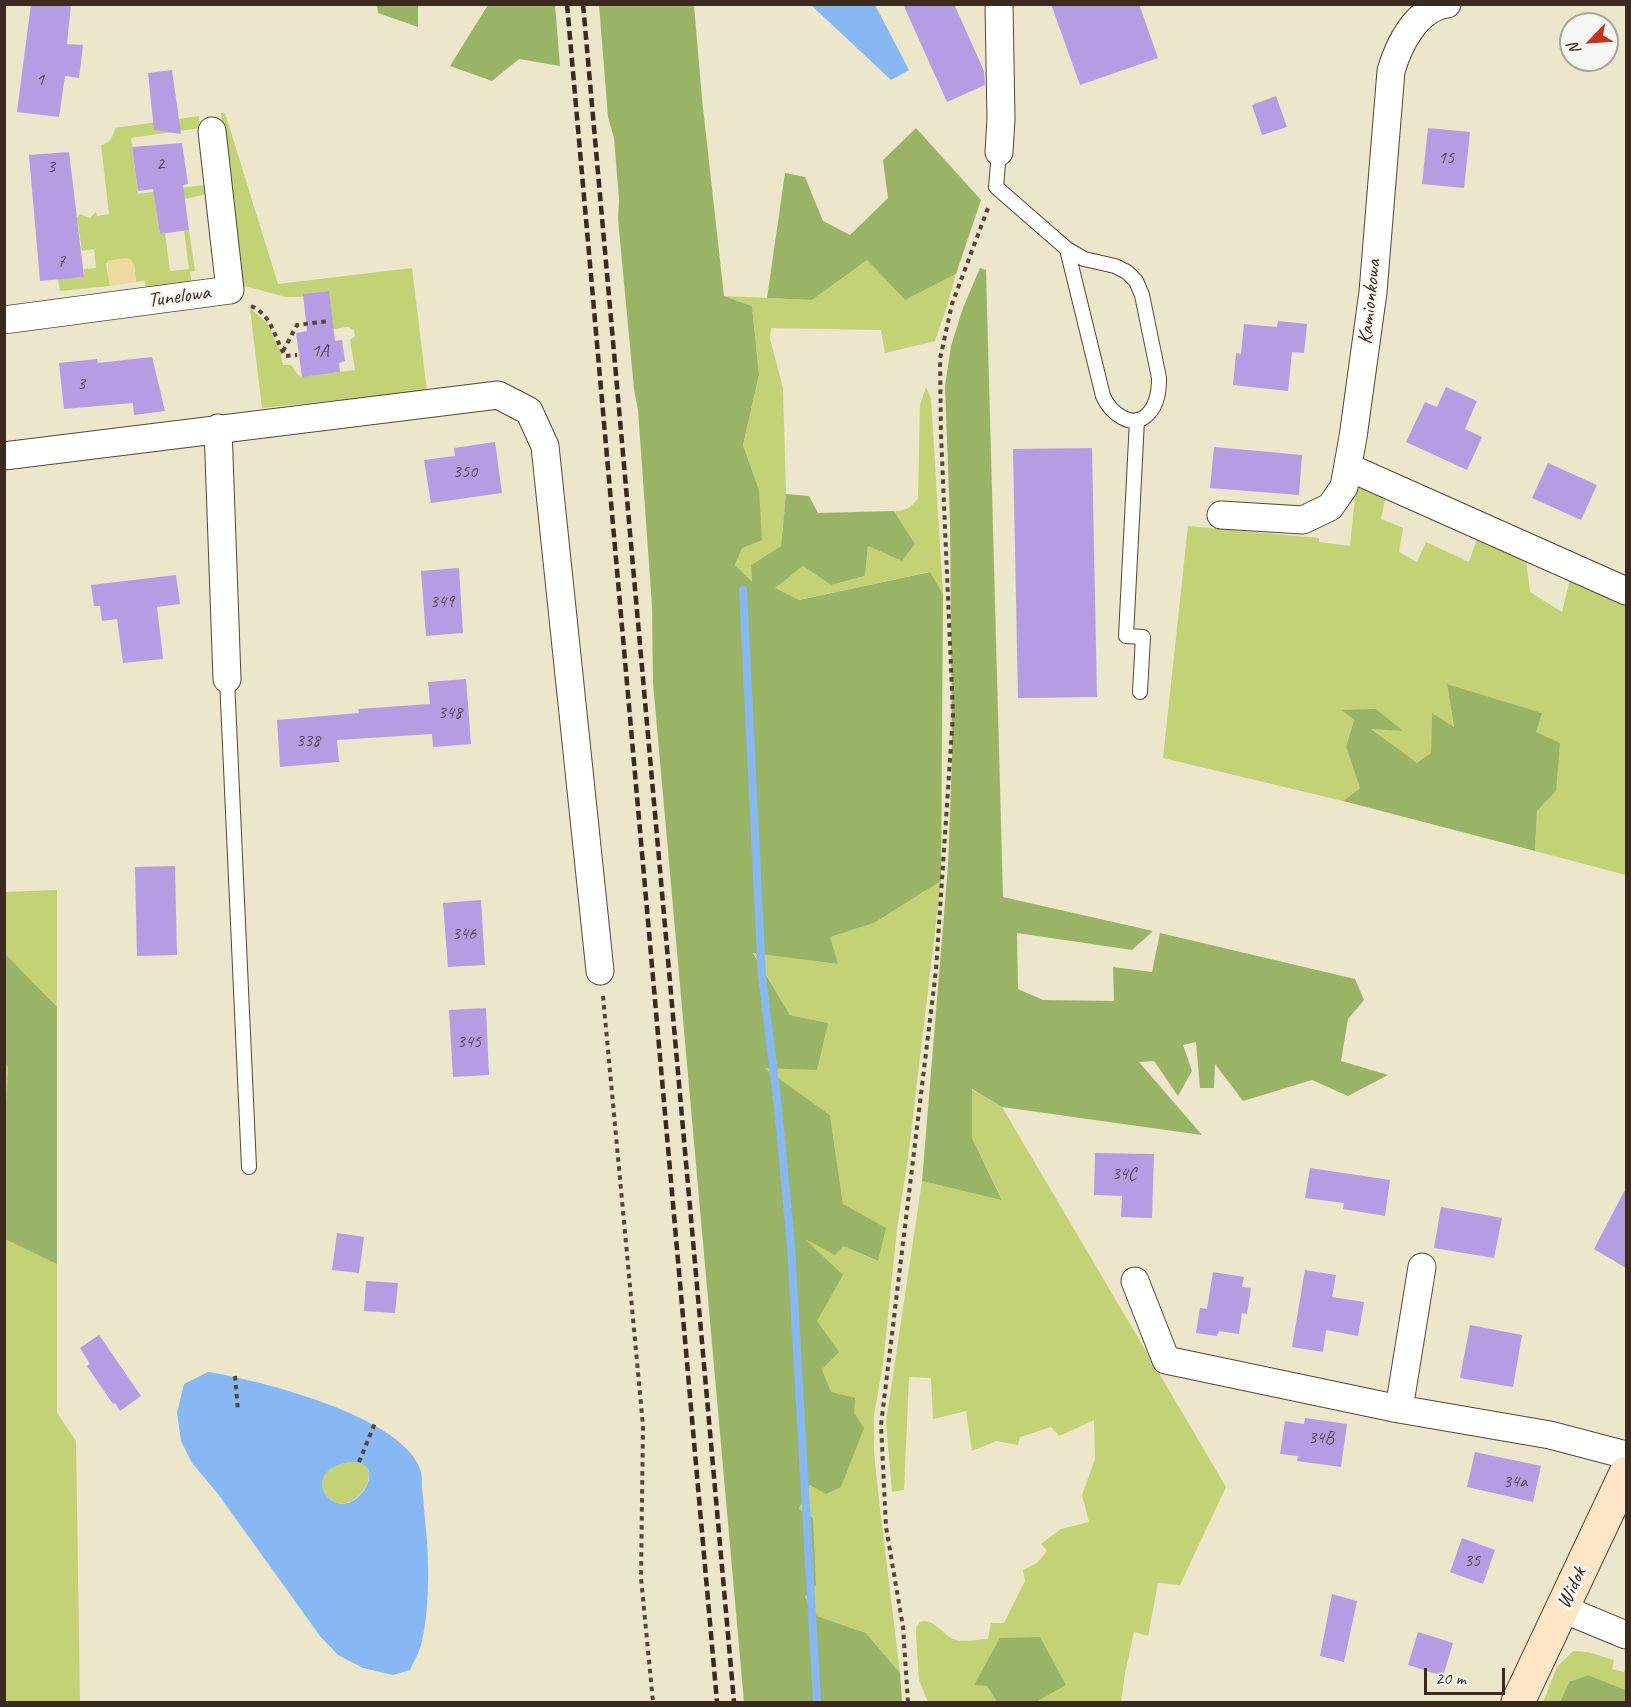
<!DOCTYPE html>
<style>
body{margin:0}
#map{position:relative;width:1631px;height:1707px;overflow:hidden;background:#ece6ca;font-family:Caveat,sans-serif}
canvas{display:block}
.frame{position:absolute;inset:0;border:6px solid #3b2a1e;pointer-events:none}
.north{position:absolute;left:1559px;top:12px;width:60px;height:60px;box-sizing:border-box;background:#f6f6f2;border:2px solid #aba49d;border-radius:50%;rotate:245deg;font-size:16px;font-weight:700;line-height:24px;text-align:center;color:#3b2a1e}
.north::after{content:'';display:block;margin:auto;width:21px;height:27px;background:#c8321e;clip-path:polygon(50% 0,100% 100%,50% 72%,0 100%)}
.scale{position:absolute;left:1424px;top:1668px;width:81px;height:27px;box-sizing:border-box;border:3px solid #3b2a1e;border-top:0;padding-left:8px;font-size:18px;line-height:21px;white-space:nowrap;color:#3b2a1e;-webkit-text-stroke:4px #f6f6f2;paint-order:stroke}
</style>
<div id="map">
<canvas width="1631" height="1707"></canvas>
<div class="frame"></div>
<div class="north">N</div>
<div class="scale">20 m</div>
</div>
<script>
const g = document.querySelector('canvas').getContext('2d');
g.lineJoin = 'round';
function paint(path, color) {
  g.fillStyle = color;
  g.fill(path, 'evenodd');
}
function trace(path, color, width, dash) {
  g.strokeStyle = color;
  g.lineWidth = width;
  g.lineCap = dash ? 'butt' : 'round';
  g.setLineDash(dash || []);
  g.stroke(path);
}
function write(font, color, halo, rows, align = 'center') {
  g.font = font + ' Caveat,sans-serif';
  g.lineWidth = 6;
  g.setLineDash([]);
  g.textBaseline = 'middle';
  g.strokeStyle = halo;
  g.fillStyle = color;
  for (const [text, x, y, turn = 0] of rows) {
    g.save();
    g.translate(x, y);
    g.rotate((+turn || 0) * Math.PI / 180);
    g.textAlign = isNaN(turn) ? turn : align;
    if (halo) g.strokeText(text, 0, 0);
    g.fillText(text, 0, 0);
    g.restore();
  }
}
const green = new Path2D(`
 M 221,113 L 225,113 L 278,284 L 412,268 L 427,391 L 262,408 L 250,308 L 267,323 L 280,350 L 283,365 L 291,365 L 298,375 L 302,377 L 355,370 L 350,340 L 355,336 L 354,330 L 348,327 L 333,329 L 328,291 L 303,294 L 304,297 L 286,297 L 241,285 Z
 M 199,116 L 200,128 L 131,138 L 138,194 L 159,191 L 155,201 L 160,234 L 165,234 L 170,271 L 189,269 L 184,231 L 189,230 L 195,271 L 190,272 L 192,284 L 146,290 L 145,281 L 136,282 L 134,264 L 106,263 L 110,286 L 60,291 L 58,279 L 84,277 L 84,269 L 96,268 L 94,249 L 82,251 L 77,218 L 80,214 L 90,218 L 96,212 L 97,216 L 109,214 L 101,145 C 109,144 114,136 115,128 Z
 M 204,185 L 204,189 L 208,189 L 206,194 L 185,199 L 184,196 L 162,190 Z
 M 867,260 L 905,300 L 956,274 L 947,306 L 935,341 L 885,353 L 881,330 L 771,328 L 770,339 L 783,388 L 786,494 L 781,546 L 751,565 L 752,583 L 735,565 L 759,490 L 743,445 L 759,375 L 752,306 L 724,296 L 812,300 Z
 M 926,387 L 931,398 L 943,594 L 929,572 L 798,600 L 774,588 L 803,566 L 831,585 L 865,576 L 868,546 L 902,561 L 915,544 L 894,511 C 906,511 911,508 918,498 L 920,405 Z
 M 1356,487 L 1386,495 L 1381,519 L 1403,528 L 1399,552 L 1417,562 L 1426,542 L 1469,562 L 1478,536 L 1526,559 L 1530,592 L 1562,612 L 1571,575 L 1626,599 L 1626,875 L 1535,851 L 1537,811 L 1556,791 L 1536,732 L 1541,713 L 1447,684 L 1454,728 L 1432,713 L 1431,753 L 1417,764 L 1370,728 L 1402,731 L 1343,710 L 1354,720 L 1346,747 L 1360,788 L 1343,801 L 1163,758 L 1188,526 L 1319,538 L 1319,542 L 1350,546 Z
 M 941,881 L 908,1158 L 897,1229 L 883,1364 L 874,1415 L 874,1452 L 879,1500 L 900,1673 L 866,1633 L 817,1616 L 805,1597 L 799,1509 L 810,1485 L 831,1392 L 822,1369 L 816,1321 L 802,1236 L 843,1246 L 877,1261 L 843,1204 L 830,1115 L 762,1068 L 828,1023 L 790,1015 L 753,952 L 837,964 L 830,937 L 874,923 Z
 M 57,890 L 57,1413 L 76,1441 L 80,1702 L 5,1702 L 4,892 Z
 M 971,1089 L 1002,1107 L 1226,1487 L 1180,1585 L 1158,1583 L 1148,1636 L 1134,1632 L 1125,1673 L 1121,1702 L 1036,1702 L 1066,1684 L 974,1684 L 987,1686 L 997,1702 L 928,1702 L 919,1680 L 916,1635 L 916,1628 L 920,1622 C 935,1618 941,1634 953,1639 C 962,1643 979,1639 988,1639 L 991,1623 L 1004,1623 L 1025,1581 L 1023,1570 L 1037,1563 L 1047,1551 L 1041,1544 L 1061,1529 L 1089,1522 L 1082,1495 L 1095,1459 L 1094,1420 L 1059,1436 L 1051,1427 L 1020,1437 L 1018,1445 L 996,1441 L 972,1451 L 966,1411 L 933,1419 L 931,1378 L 909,1377 L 904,1490 L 892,1492 L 886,1422 L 922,1181 L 1002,1199 L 972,1138 Z
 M 350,1462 C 390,1461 358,1511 337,1503 C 321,1497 316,1478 332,1468 C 337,1465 345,1463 350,1462 Z
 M 1573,1651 L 1588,1652 L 1614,1660 L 1612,1669 L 1624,1672 L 1626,1666 L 1626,1690 L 1588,1675 L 1569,1682 L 1560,1702 L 1543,1702 L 1557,1667 Z`);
const forest = new Path2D(`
 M 377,5 L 418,5 L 418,27 L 378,13 Z
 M 488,5 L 555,5 L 560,66 L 519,59 L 492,81 L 450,66 Z
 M 599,5 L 694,5 L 702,99 L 724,296 L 752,306 L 759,375 L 743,445 L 759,490 L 762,540 L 742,548 L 735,565 L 752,582 L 751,565 L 781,546 L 786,494 L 809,496 L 818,513 L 894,511 L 915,544 L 902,561 L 868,546 L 865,576 L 831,585 L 803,566 L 775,588 L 799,600 L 930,572 L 943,594 L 941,881 L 874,923 L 830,937 L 838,964 L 753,953 L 790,1015 L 828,1023 L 817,1070 L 764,1068 L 830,1115 L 843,1204 L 886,1228 L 878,1261 L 843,1246 L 835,1255 L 805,1239 L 843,1275 L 817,1321 L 839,1352 L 822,1369 L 831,1392 L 855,1398 L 854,1413 L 864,1428 L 841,1487 L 826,1494 L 810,1485 L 799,1509 L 813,1518 L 816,1585 L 805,1597 L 817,1616 L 866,1633 L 900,1673 L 902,1702 L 744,1702 L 653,683 L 652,606 L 638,410 L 634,389 L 618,219 L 619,199 L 614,138 L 608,117 Z
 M 916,128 L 981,200 L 956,274 L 905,300 L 867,260 L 812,300 L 767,298 L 785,173 L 805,177 L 823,221 L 850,235 L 888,198 L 883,160 Z
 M 980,268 L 986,270 L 1003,897 L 1153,931 L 1132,950 L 1017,933 L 1018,989 L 1043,1000 L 1114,1001 L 1113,967 L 1152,972 L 1160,933 L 1355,979 L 1364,1000 L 1348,1019 L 1341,1061 L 1388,1075 L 1348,1096 L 1312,1080 L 1243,1101 L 1215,1064 L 1214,1088 L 1200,1088 L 1196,1042 L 1183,1045 L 1192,1071 L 1178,1096 L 1154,1061 L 1139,1062 L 1202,1135 L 1002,1107 L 972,1089 L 972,1138 L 1002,1200 L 922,1181 L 948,866 L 952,758 L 950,522 L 945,386 L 951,346 L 963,308 Z
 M 1447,684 L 1542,713 L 1536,732 L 1560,743 L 1556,791 L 1537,811 L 1535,851 L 1343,801 L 1360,788 L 1346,747 L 1354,720 L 1342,710 L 1376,709 L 1403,731 L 1371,729 L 1417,763 L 1431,753 L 1432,713 L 1454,727 Z
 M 5,954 L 57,1007 L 57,1264 L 5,1239 L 4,1140 L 8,1067 L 4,1063 Z
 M 1040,1637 L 1066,1685 L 1036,1702 L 997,1702 L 987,1686 L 974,1685 L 1000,1638 Z
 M 1588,1675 L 1626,1690 L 1626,1702 L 1560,1702 L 1569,1682 Z`);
const sand = new Path2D(`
 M 125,258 L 130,259 L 134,264 L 136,282 L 110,286 L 107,261 Z`);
const water = new Path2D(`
 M 811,5 L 875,5 L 909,70 L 891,80 Z
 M 208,1372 C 259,1380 402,1416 420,1469 C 422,1474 422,1481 422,1487 C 424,1505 425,1523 427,1541 C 429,1573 429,1609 422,1641 C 420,1651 414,1661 410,1670 L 393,1675 L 363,1668 L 338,1655 L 320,1636 L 218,1494 L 192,1463 L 181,1441 L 177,1413 L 184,1384 ZM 350,1462 C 390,1461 359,1512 337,1503 C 321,1497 316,1478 332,1468 C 337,1465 345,1463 350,1462 Z`);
const stream = new Path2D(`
 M 743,590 L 762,977 L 778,1107 L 791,1246 L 817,1702`);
const building = new Path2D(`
 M 31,4 L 71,4 L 67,44 L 83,45 L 79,78 L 65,76 L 59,117 L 17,112 Z
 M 903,4 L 954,4 L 984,71 L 985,85 L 947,102 Z
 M 1051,4 L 1139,4 L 1158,58 L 1080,85 Z
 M 172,70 L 181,134 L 154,130 L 148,73 Z
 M 1276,96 L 1287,127 L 1262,135 L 1252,105 Z
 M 1428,128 L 1470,132 L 1464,188 L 1422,184 Z
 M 182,143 L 188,184 L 183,185 L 189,230 L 160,234 L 153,189 L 138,191 L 132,147 Z
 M 69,152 L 84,277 L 40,281 L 29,155 Z
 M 329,291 L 335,341 L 342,340 L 345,361 L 339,363 L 340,372 L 302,377 L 296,333 L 307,331 L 303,294 Z
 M 1278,321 L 1307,324 L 1304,353 L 1292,352 L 1288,391 L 1233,385 L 1236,353 L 1241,354 L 1244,324 L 1277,327 Z
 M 152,357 L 165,411 L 134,415 L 133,403 L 64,409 L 59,363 L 97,359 L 98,363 Z
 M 1446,387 L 1477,401 L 1465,429 L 1482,437 L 1467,470 L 1406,442 L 1425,402 L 1437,407 Z
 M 495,442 L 502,493 L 431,503 L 424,460 L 455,456 L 454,448 Z
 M 1214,447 L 1302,455 L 1299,495 L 1210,488 Z
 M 1092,448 L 1097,697 L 1018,698 L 1013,449 Z
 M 1548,463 L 1597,485 L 1581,520 L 1532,498 Z
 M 459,568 L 463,633 L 426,636 L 421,571 Z
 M 176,575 L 180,604 L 157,607 L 163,659 L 123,663 L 117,619 L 102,621 L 100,606 L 94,606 L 91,585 Z
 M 466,679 L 471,744 L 433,747 L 432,734 L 337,740 L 339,762 L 280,767 L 277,720 L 359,713 L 358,709 L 430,704 L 428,682 Z
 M 175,866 L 177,955 L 137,956 L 135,867 Z
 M 481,900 L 485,965 L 448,967 L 443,903 Z
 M 486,1008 L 489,1075 L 453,1077 L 449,1010 Z
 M 1095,1153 L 1154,1154 L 1152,1218 L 1121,1217 L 1122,1196 L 1094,1195 Z
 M 1310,1168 L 1390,1180 L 1385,1216 L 1343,1209 L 1344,1203 L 1305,1198 Z
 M 1626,1188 L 1626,1268 L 1594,1249 Z
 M 1441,1207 L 1502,1218 L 1494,1258 L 1434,1248 Z
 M 337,1233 L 364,1237 L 359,1273 L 332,1270 Z
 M 1305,1270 L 1336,1275 L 1332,1297 L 1364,1302 L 1358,1336 L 1326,1330 L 1323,1352 L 1292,1347 Z
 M 1213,1272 L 1244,1277 L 1242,1287 L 1251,1288 L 1247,1314 L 1242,1313 L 1239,1334 L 1219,1331 L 1217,1336 L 1196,1333 L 1200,1308 L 1207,1309 Z
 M 366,1281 L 398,1283 L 395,1313 L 364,1311 Z
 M 1470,1325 L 1522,1335 L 1513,1387 L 1460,1378 Z
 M 99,1335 L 141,1396 L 120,1411 L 115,1403 L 113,1404 L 87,1366 L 90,1364 L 80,1348 Z
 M 1305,1418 L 1347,1424 L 1341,1467 L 1297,1461 L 1298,1456 L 1280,1454 L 1285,1421 L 1304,1424 Z
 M 1475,1452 L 1541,1466 L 1533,1502 L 1467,1487 Z
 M 1462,1538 L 1495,1550 L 1483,1584 L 1450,1572 Z
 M 1332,1594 L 1357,1601 L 1344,1662 L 1320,1656 Z
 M 1418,1632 L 1453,1643 L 1443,1676 L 1408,1665 Z`);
const path = new Path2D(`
 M 251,306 C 272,315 274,337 285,356 L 297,355
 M 283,351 L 297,325 L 329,321
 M 603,996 L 643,1426 L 641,1578 L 653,1702
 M 235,1376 L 238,1411
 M 359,1462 L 375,1423
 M 908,1702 L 903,1627 L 886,1527 L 881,1425 L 936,970 L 953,714 L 941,434 L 940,359 L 952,304 L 988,208`);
const lane = new Path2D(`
 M 999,152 L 996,187 L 1067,249 L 1084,259 L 1115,266 L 1127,272 L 1136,281 L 1142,295 L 1159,378 C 1159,390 1158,404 1148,414 C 1132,431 1110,412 1103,396 L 1067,249
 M 1137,420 L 1126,636 L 1143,637 L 1140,692
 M 227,679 L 249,1167`);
const street = new Path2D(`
 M 999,4 L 1001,119 L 999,152
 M 4,320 L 230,290 L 212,131
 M 218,428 L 227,679
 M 4,456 L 498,395 L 529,411 L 545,446 L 600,971
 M 1348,467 L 1626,591
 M 1221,515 L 1303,520 L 1330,507 L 1344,487 L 1353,437 L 1373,292 L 1391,71 C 1399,44 1416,9 1447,4
 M 1135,1281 L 1166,1360 L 1399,1409 L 1550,1435 L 1626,1455
 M 1399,1409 L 1422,1267
 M 1563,1609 L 1626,1635`);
const secondary = new Path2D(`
 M 1518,1702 L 1626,1473`);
const rail = new Path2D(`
 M 567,4 L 717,1702
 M 583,4 L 734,1702`);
const numberNames = [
 ["1",40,80],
 ["15",1446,158],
 ["2",160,164],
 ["3",51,167],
 ["7",61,262],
 ["1A",320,351],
 ["3",81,384],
 ["350",465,472],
 ["349",442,602],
 ["348",450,713],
 ["338",308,741],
 ["346",464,934],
 ["345",469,1042],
 ["34C",1124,1174],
 ["34B",1321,1438],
 ["34a",1515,1482],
 ["35",1472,1561]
];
const streetNames = [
 ["Tunelowa",179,297,-8],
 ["Kamionkowa",1370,302,-84],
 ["Widok",1572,1588,-65]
];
paint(green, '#c3d274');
paint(forest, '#9ab466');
paint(sand, '#eeda9e');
paint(water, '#87b8f3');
trace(stream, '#87b8f3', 8);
paint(building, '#b49de3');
trace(lane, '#564638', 16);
trace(street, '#564638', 29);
trace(secondary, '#564638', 35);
trace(path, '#564638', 4, [4.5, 4.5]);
trace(lane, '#fff', 14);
trace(street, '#fff', 27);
trace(secondary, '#fde5c5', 33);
trace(rail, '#3b2a1e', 4.5, [9, 4.5]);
write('18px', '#59474f', null, numberNames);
write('21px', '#3b2a1e', '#f6f6f2', streetNames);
</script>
